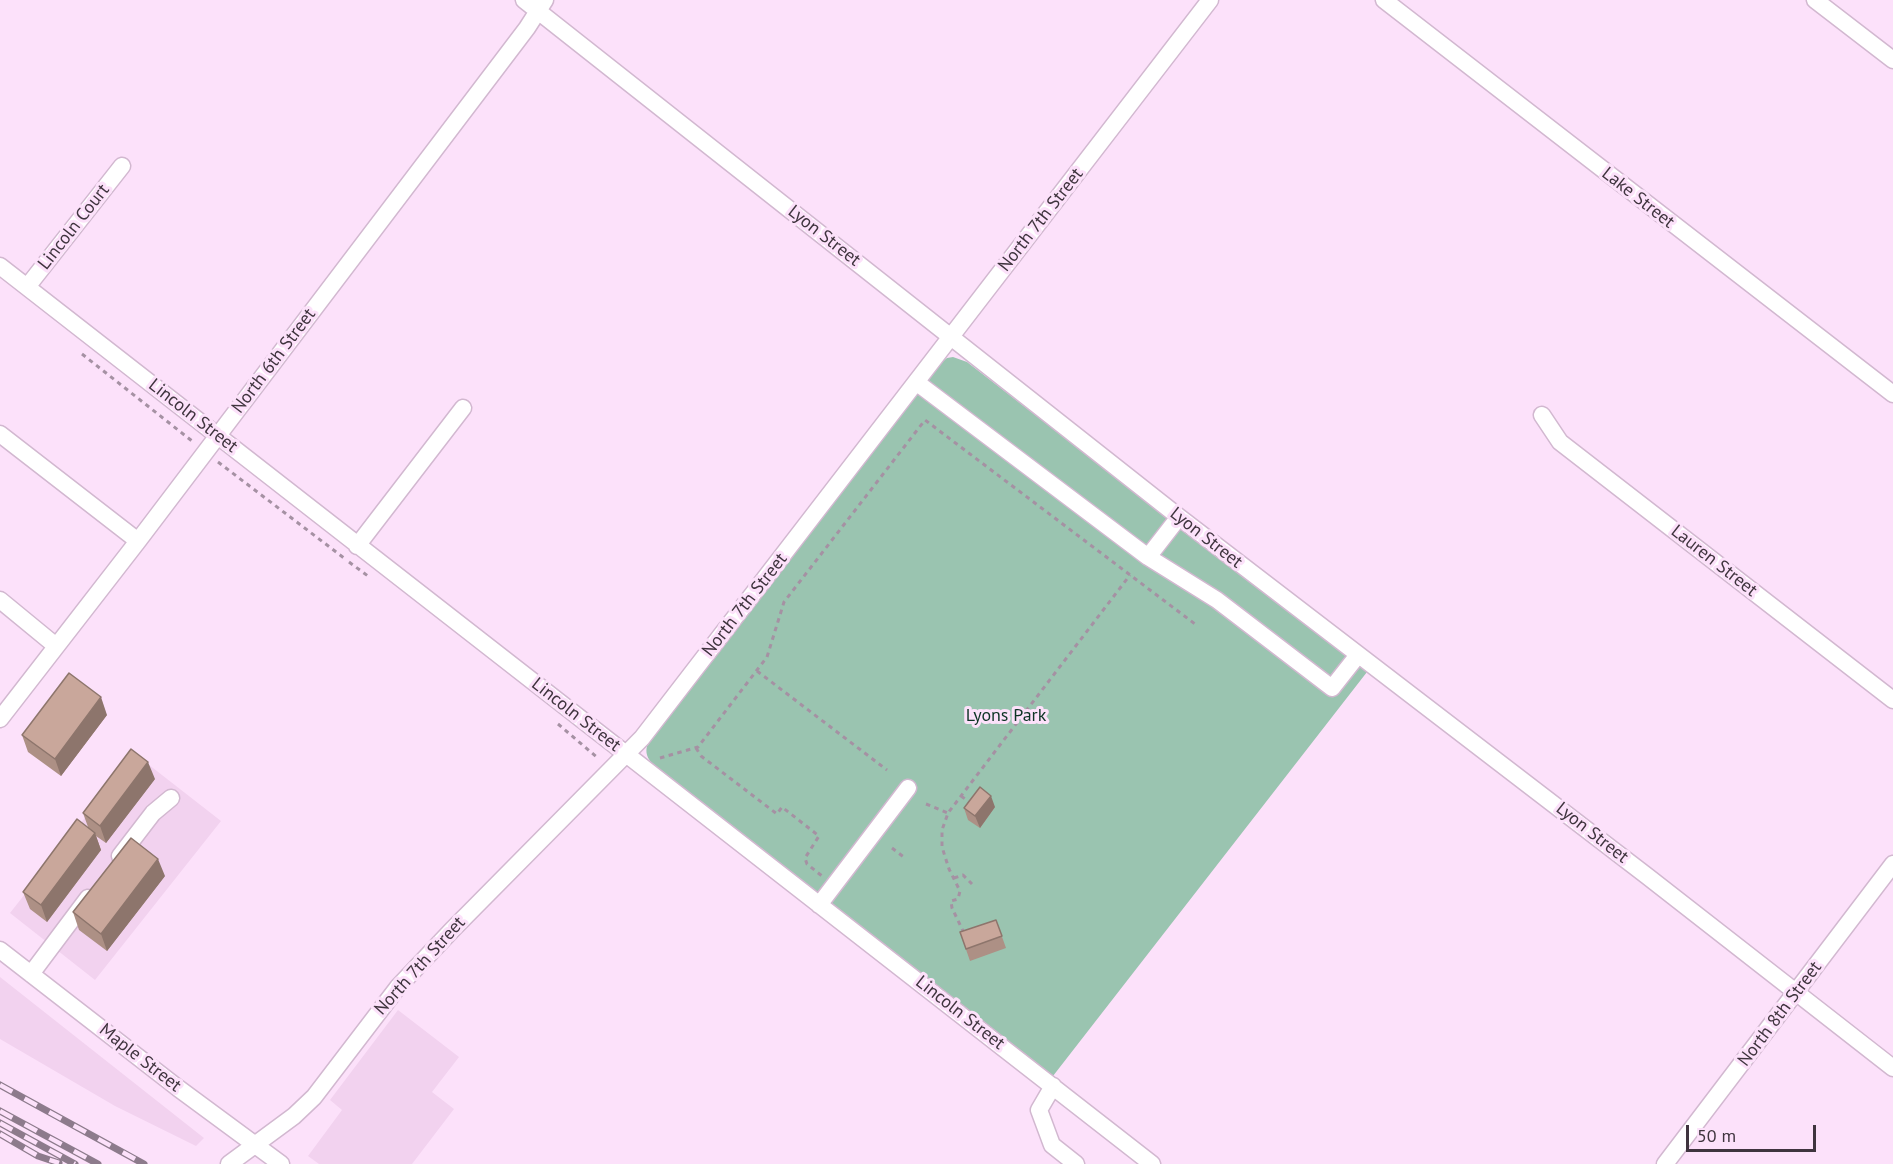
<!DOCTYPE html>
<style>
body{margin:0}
#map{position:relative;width:1893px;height:1164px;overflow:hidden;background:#fce1fa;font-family:"PT Sans",sans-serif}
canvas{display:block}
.scale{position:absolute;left:1686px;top:1125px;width:130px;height:27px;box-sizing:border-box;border:3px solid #3f343e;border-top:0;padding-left:8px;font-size:18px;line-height:21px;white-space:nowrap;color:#3f343e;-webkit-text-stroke:4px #fce1fa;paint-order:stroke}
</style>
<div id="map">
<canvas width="1893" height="1164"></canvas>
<div class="scale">50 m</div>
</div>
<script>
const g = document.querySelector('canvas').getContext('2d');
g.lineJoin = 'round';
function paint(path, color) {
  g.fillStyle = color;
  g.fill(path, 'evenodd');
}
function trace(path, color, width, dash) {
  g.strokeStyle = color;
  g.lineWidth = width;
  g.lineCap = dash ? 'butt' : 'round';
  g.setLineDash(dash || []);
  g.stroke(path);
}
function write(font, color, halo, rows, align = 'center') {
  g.font = font + ' "PT Sans",sans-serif';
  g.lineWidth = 6;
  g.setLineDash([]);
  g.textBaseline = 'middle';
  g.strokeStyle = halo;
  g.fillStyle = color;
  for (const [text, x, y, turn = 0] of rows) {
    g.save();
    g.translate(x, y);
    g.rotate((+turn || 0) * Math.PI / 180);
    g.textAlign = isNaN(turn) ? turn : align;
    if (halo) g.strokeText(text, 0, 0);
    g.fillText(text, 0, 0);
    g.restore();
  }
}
const built = new Path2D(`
 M 135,754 L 221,821 L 95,980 L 10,913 Z
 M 0,977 L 204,1138 L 196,1146 L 115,1106 L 0,1039 Z
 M 398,1010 L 459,1057 L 432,1092 L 454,1109 L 412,1164 L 319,1164 L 308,1156 L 342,1110 L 330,1100 Z`);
const green = new Path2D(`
 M 953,357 L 967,362 L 1367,672 L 1053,1076 L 661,772 C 653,764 644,758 647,746 L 942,362 L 947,358 Z`);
const path = new Path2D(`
 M 82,354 L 192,441
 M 218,462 L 344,558
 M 349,562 L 368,576
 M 757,671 L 887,770
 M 558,724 L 599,759
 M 696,748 L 701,756 L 777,814 L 782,807 L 819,836 L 805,858 L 807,864 L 822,876
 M 660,758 L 698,747 L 767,657 L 784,602 L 925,420 L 1195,624
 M 961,796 L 972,804
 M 926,804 L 948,813
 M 892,848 L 905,858
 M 954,878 L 963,875 L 972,884
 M 964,933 L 952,908 L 951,901 L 958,899 L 960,891 L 949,869 L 942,847 L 942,830 L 948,813 L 1130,575`);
const minor = new Path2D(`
 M 524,0 L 1179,517 L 1647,876 L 1893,1068
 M 1384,0 L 1893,394
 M 1815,0 L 1893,60
 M 0,266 L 1152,1164
 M 27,287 L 122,166
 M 916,382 L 1148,557 L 1217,600 L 1332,688 L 1358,655
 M 1542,415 L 1560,442 L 1893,700
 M 0,434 L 138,541
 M 357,546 L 463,408
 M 1148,557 L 1179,517
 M 0,600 L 56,646
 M 0,719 L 138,541 L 527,28 L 545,0
 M 120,856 L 153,813 L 171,798
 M 819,905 L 908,788
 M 0,950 L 178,1088 L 281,1164
 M 31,974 L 88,898
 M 1053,1086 L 1039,1110 L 1052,1145 L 1076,1164
 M 229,1164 L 294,1116 L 314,1097 L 398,987 L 452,930 L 642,738 L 1210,0
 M 1665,1164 L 1893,864`);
const rail = new Path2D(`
 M 0,1085 L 144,1164
 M 0,1111 L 98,1164
 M 0,1123 L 75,1164
 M 0,1134 L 38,1156 L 59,1163`);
const wall = new Path2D(`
 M 107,715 L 61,776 L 28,752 L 22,735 Z
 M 155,779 L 106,843 L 96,836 L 101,850 L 47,922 L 30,909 L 23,892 L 88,827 L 83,813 Z
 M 995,807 L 980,828 L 968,820 L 964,808 Z
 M 165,876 L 107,951 L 79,930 L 73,912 Z
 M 996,920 L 1006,948 L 970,961 L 960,932 Z`);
const shadedWall = new Path2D(`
 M 101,697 L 107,715 L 61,776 L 55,759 Z
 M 148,762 L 155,779 L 106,843 L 100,826 Z
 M 991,796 L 995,807 L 980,828 L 975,816 Z
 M 95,833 L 101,850 L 47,922 L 41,905 Z
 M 158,859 L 165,876 L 107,951 L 101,934 Z`);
const building = new Path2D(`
 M 69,673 L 101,697 L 55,759 L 22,735 Z
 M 131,749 L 148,762 L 100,826 L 83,813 Z
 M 980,787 L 991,796 L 975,816 L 964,808 Z
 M 77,819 L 95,833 L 41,905 L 23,892 Z
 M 131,838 L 158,859 L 101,934 L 73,912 Z
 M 996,920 L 1002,936 L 966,949 L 960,932 Z`);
const streetNames = [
 ["Lake Street",1638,198,38],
 ["North 7th Street",1041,220,-52],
 ["Lincoln Court",74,227,-52],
 ["Lyon Street",824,236,38],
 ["North 6th Street",274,361,-53],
 ["Lincoln Street",193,416,38],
 ["Lyon Street",1206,538,38],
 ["Lauren Street",1714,561,38],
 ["North 7th Street",745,605,-52],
 ["Lincoln Street",576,715,38],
 ["Lyon Street",1592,833,38],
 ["North 7th Street",420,966,-48],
 ["Lincoln Street",960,1013,38],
 ["North 8th Street",1780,1014,-53],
 ["Maple Street",140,1058,38]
];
const parkNames = [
 ["Lyons Park",1006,716]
];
paint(built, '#f2d2ef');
paint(green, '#9ac4b0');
trace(minor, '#d2b8d0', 19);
trace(path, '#a591a3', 3, [4.5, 4.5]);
trace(minor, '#fff', 16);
trace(rail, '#8d7b8c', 7);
trace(rail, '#fce1fa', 4.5, [14]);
paint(wall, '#ad9085');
paint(shadedWall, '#8d756c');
paint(building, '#c9a79b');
trace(building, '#8d756c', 1.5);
write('18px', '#3f343e', '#fce1fa', streetNames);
write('18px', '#0d3425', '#fce1fa', parkNames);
</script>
